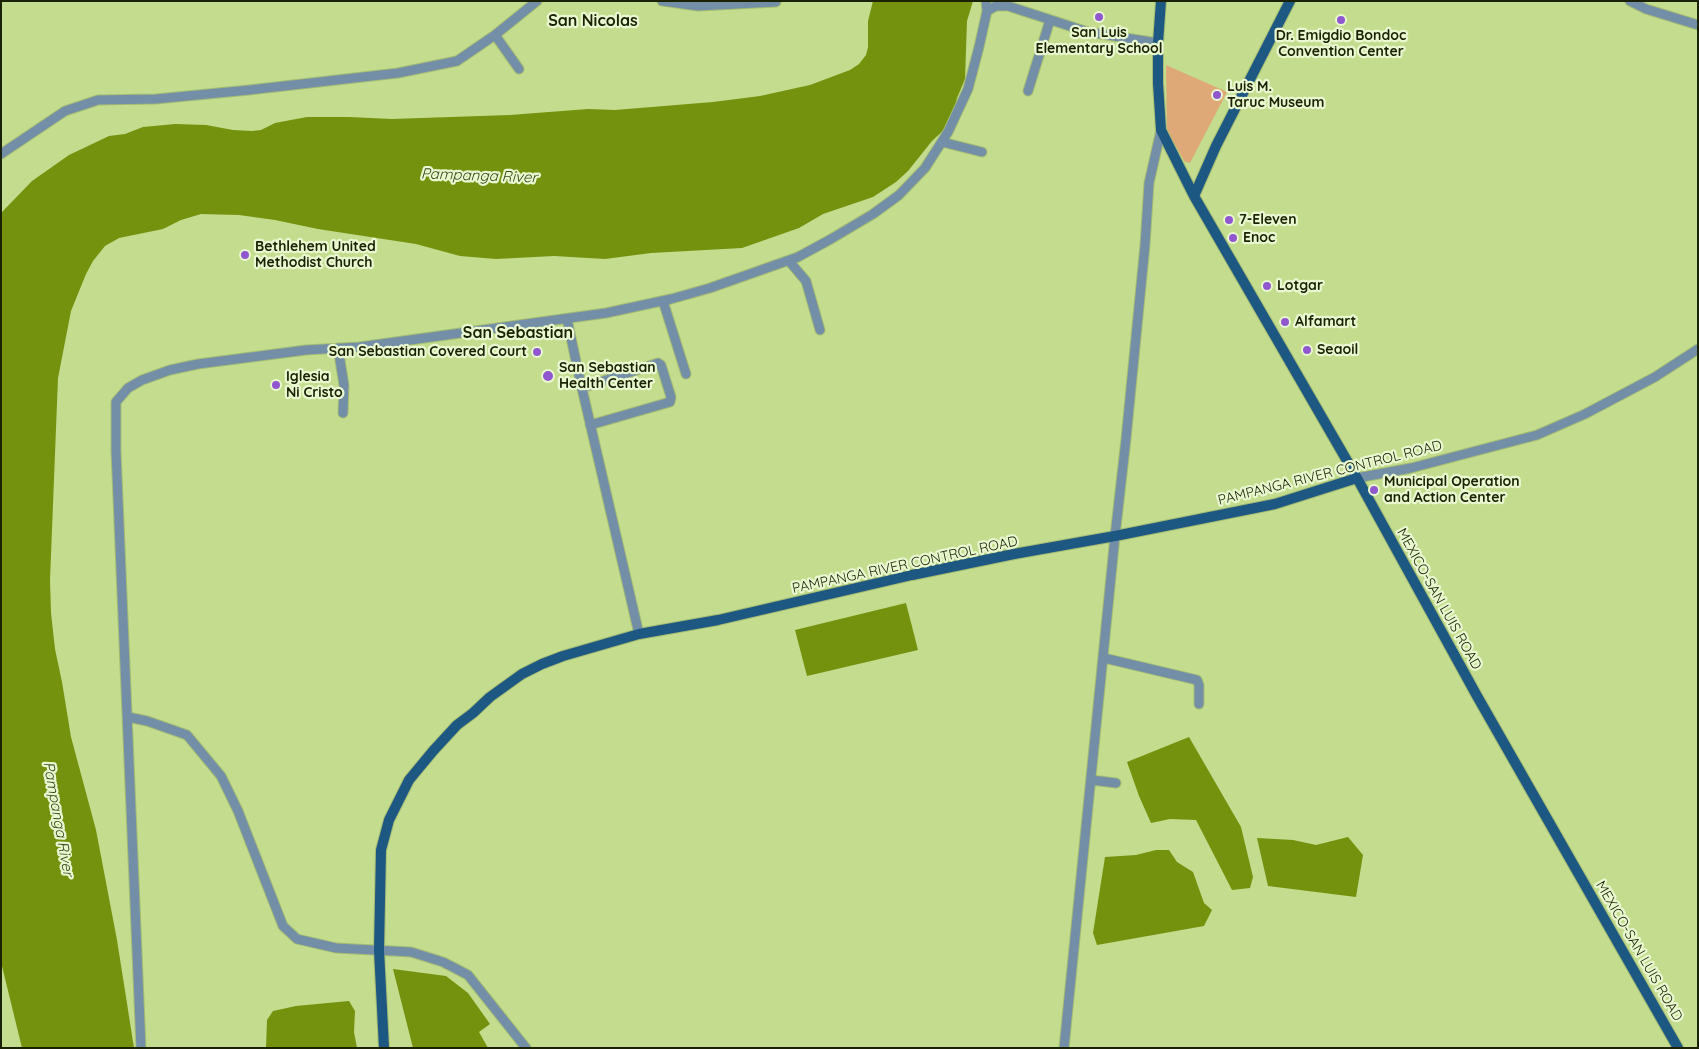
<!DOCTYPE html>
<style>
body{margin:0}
#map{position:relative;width:1699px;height:1049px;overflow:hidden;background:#c3dc8e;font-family:Quicksand,sans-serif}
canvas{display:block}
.frame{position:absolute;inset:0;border:2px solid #1a2203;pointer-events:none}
</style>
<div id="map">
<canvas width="1699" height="1049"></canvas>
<div class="frame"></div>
</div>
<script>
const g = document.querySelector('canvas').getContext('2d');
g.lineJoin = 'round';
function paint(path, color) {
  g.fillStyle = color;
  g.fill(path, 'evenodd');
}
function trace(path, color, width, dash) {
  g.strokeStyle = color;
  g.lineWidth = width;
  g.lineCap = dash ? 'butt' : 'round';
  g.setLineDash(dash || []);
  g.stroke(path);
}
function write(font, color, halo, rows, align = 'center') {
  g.font = font + ' Quicksand,sans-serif';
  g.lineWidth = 4.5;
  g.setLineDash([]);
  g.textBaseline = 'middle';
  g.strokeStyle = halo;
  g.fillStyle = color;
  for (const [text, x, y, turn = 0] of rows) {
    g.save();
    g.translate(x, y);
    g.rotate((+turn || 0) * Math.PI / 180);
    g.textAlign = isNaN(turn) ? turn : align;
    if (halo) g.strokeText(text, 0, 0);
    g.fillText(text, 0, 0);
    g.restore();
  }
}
const green = new Path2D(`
 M 1166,65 L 1227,92 L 1190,163 L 1185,162 L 1167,132 Z`);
const water = new Path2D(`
 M 873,1 L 973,1 L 967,21 L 965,79 L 957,98 L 953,116 L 946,128 L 932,141 L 908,171 L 896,182 L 873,197 L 823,214 L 799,228 L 742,248 L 651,253 L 605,259 L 554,256 L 496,259 L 460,256 L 416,244 L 318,229 L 275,220 L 239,215 L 201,214 L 181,220 L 163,229 L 119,238 L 105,246 L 93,261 L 86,274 L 71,311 L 58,378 L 50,580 L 51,613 L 55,649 L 62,682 L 71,737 L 96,830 L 117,940 L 134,1048 L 22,1048 L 1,962 L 1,214 L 3,211 L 32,181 L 69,155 L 109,136 L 125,134 L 143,127 L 175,124 L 206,125 L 233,130 L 252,131 L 261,130 L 275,123 L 307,117 L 349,117 L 392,119 L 510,115 L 588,109 L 615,110 L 713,102 L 760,96 L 810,85 L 850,70 L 859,64 L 866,55 L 868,47 L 868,21 Z
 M 906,603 L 918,650 L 807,676 L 795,630 Z
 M 1189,737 L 1241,827 L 1253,877 L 1250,888 L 1232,890 L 1196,820 L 1170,819 L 1151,823 L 1139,796 L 1127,762 Z
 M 1348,837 L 1363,855 L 1356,897 L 1268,886 L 1257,838 L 1293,840 L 1316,845 Z
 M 1156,850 L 1169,850 L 1177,862 L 1193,872 L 1204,903 L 1212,910 L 1204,926 L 1097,945 L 1093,933 L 1105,857 L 1136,855 Z
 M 393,969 L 446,976 L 468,993 L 490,1024 L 479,1032 L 488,1048 L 413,1048 Z
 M 349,1001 L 355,1011 L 354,1032 L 357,1048 L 266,1048 L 267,1020 L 273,1011 L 296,1006 Z`);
const minor = new Path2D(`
 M 662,1 L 698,6 L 776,2
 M 1630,1 L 1646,9 L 1698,25
 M 987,11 L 996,6 L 1008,6 L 1088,32 L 1158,43
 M 495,35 L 519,69
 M 1028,91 L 1050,20
 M 942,142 L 982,152
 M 1,154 L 65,111 L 98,100 L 156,99 L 249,90 L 398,73 L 457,61 L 495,35 L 537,1
 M 789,261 L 806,281 L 820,330
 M 663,301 L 686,374
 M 567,319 L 580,380 L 639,634
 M 338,348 L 344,385 L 343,413
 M 582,388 L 658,363 L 661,365 L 671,397 L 670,402 L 590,425
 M 1357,478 L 1411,468 L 1537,435 L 1585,414 L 1655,377 L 1698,349
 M 1104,658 L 1197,680 L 1199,685 L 1199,704
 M 128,717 L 147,721 L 187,735 L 221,776 L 238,811 L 283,926 L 297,939 L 336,948 L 411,952 L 443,962 L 468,975 L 526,1048
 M 1091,780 L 1116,783
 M 141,1048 L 116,451 L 116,402 L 128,388 L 142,380 L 170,370 L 198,364 L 306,350 L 359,347 L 606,313 L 671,299 L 710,288 L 798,257 L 831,239 L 873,214 L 899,195 L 925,168 L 948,132 L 968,89 L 979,47 L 987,11 L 986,1
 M 1064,1048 L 1115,536 L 1126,439 L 1145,245 L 1149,183 L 1161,130`);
const major = new Path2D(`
 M 1161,1 L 1158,43 L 1158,83 L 1161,130 L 1194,196
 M 1290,1 L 1216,146 L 1194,196 L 1357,478 L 1477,696 L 1678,1048
 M 384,1048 L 379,950 L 381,850 L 389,820 L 409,780 L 433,751 L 457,725 L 473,713 L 490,697 L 522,674 L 542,664 L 563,656 L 639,634 L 718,620 L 912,575 L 1014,554 L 1115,536 L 1275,504 L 1357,478`);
const markers = [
 [1099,17,5,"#9057cf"],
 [1341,20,5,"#9057cf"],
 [1217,95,5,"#9057cf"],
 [1229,220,5,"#9057cf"],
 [1233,238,5,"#9057cf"],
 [245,255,5,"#9057cf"],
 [1267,286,5,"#9057cf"],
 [1285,322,5,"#9057cf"],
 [1307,350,5,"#9057cf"],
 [537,352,5,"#9057cf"],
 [548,376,6,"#9057cf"],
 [276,385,5,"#9057cf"],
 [1374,490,5,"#9057cf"]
];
const poiNames = [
 ["San Luis",1099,33,"center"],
 ["Elementary School",1099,49,"center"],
 ["Dr. Emigdio Bondoc",1341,36,"center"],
 ["Convention Center",1341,52,"center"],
 ["Luis M.",1227,87],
 ["Taruc Museum",1227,103],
 ["7-Eleven",1239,220],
 ["Enoc",1243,238],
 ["Bethlehem United",255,247],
 ["Methodist Church",255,263],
 ["Lotgar",1277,286],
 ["Alfamart",1295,322],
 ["Seaoil",1317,350],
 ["San Sebastian Covered Court",527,352,"right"],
 ["San Sebastian",559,368],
 ["Health Center",559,384],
 ["Iglesia",286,377],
 ["Ni Cristo",286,393],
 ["Municipal Operation",1384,482],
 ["and Action Center",1384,498]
];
const streetNames = [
 ["PAMPANGA RIVER CONTROL ROAD",1330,473,-14],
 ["PAMPANGA RIVER CONTROL ROAD",905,565,-12],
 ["MEXICO-SAN LUIS ROAD",1439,599,61],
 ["MEXICO-SAN LUIS ROAD",1639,951,60]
];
const waterNames = [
 ["Pampanga River",479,176,2],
 ["Pampanga River",58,819,80]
];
const quarterNames = [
 ["San Nicolas",593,21],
 ["San Sebastian",518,333]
];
paint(green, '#dfa877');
paint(water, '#74920d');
trace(minor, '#a5bb75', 11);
trace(major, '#a5bb75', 12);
trace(minor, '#738fa7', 9);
trace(major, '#1c5881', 10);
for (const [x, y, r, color] of markers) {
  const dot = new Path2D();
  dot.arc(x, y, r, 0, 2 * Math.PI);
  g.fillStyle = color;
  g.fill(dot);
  trace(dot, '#eaf8d1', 2);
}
write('bold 14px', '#1a2203', '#eaf8d1', poiNames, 'left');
write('14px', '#1a2203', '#eaf8d1', streetNames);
write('italic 15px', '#384516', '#eaf8d1', waterNames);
write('bold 16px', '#1a2203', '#eaf8d1', quarterNames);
</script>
